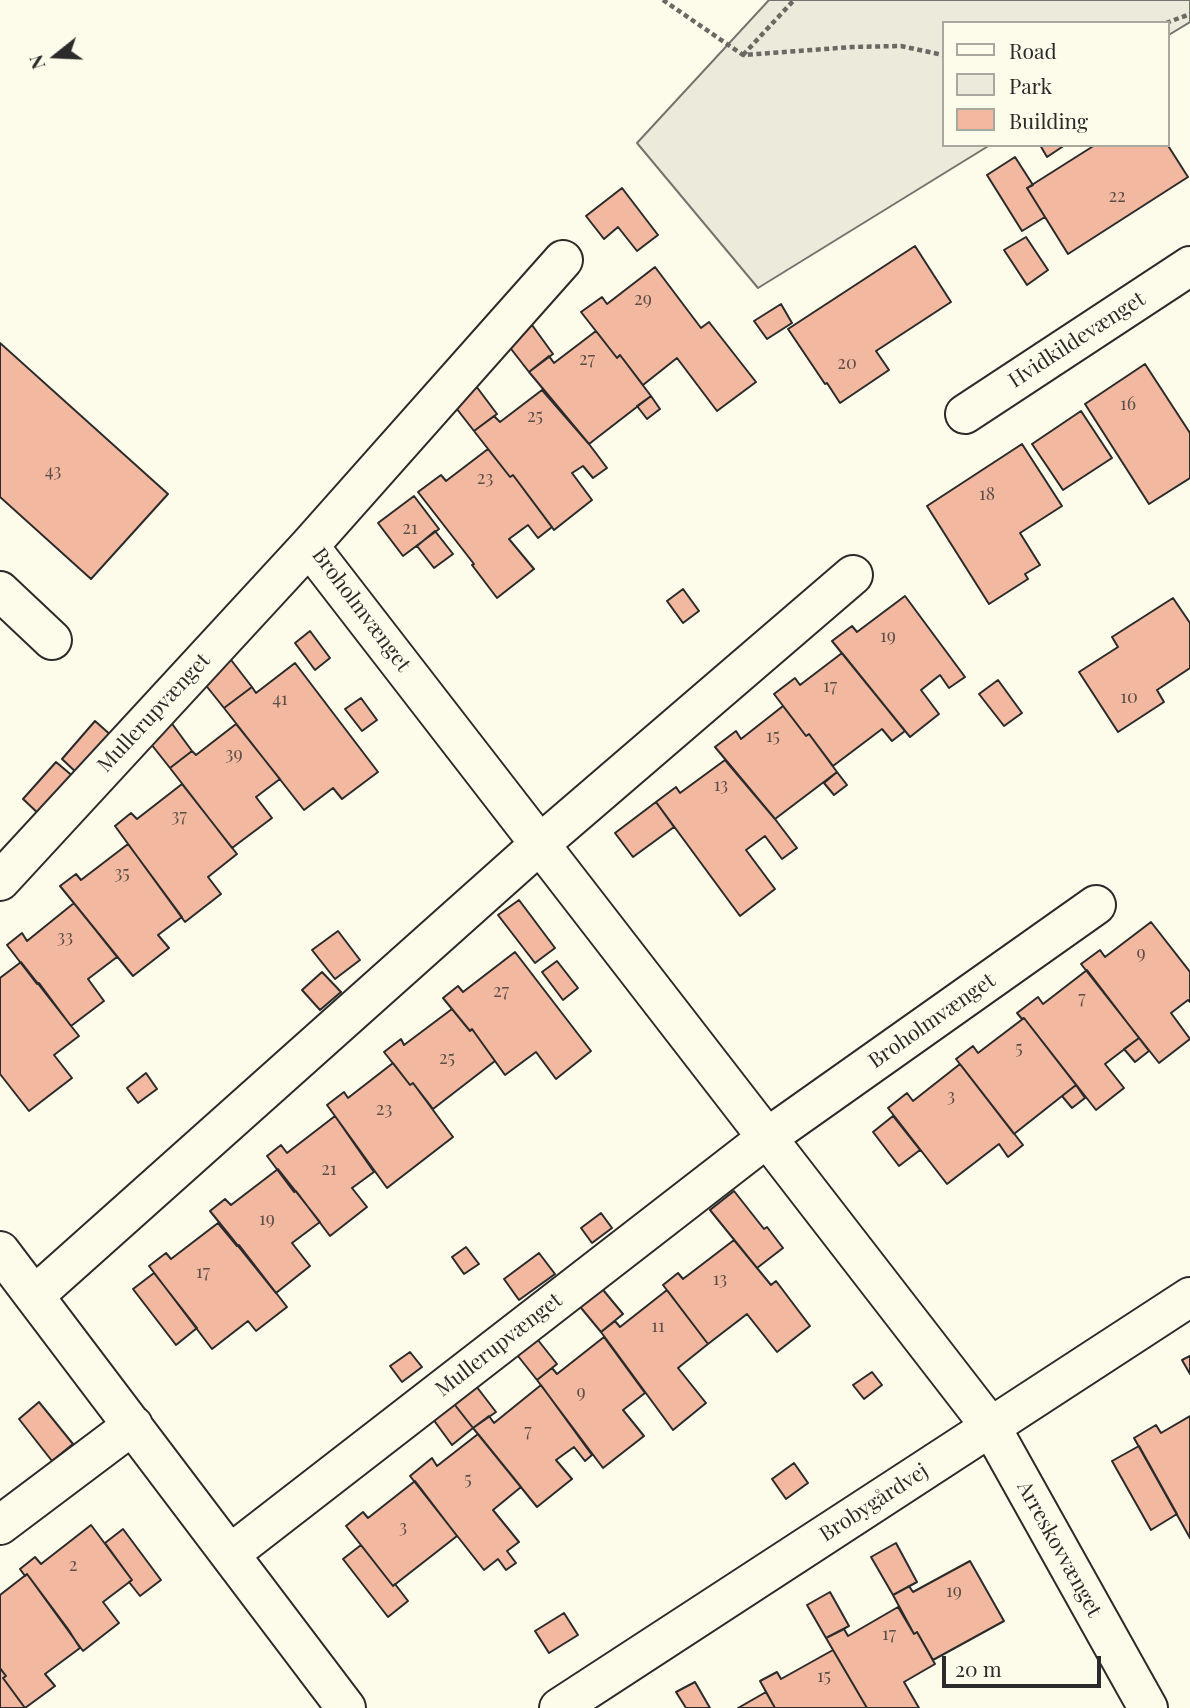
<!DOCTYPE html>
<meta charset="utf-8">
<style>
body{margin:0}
#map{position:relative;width:1190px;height:1708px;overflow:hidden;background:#fdfbea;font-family:"Playfair Display",serif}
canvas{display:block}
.legend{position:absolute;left:942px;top:21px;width:228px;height:126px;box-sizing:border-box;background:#fdfbea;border:2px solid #a9a89e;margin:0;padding:9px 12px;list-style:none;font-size:21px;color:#2b2b2b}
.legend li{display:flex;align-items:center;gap:14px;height:35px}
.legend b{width:35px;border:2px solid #a9a89e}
.north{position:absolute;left:21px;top:21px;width:70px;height:70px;-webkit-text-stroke:5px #fdfbea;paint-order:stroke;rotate:252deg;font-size:19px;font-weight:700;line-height:28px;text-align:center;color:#2b2b2b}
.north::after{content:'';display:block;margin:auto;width:24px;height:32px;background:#2b2b2b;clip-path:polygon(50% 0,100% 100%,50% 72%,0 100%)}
.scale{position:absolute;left:942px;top:1656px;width:159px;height:32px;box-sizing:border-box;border:4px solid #2b2b2b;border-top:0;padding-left:9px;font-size:21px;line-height:24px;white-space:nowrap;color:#2b2b2b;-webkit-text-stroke:5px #fdfbea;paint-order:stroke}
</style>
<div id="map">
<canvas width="1190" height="1708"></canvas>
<ul class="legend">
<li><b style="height:9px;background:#fdfbea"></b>Road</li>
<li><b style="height:19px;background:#ecebdb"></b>Park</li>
<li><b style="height:19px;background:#f2b8a0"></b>Building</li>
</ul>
<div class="north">N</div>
<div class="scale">20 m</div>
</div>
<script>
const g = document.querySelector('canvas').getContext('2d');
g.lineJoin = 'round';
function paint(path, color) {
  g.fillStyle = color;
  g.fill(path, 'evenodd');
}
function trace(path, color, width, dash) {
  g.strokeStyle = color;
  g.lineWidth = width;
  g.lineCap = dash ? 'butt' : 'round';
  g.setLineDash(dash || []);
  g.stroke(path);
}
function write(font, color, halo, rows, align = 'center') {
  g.font = font + ' "Playfair Display",serif';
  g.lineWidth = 5;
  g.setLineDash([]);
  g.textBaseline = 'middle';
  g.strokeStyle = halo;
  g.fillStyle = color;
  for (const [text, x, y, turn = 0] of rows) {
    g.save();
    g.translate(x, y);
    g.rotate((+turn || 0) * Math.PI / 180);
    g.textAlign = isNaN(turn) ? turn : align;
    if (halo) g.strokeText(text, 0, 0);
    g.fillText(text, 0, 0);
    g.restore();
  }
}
const green = new Path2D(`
 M 769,0 L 1190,0 L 1190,22 L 1167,36 L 1167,23 L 943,23 L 943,145 L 990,145 L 758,288 L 637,143 Z`);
const building = new Path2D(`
 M 1167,144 L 1188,177 L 1068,254 L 1027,188 L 1095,145 L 1167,145 Z
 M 1040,145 L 1065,145 L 1047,157 Z
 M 1015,157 L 1033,185 L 1027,188 L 1045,217 L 1022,231 L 987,175 Z
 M 622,188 L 658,235 L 637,251 L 618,227 L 604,239 L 586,216 Z
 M 1026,237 L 1048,270 L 1027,285 L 1004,250 Z
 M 915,246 L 951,302 L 876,351 L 889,370 L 840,403 L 827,383 L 825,384 L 788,329 Z
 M 655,267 L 701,328 L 709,322 L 756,382 L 717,411 L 677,358 L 643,385 L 620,355 L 617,358 L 581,312 L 602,297 L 607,304 Z
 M 781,304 L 792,323 L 767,339 L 754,321 Z
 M 532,325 L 553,354 L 529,372 L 508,345 Z
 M 596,331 L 617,358 L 620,355 L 651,396 L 589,444 L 529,372 L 549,356 L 554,363 Z
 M 0,343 L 168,494 L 91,579 L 0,497 Z
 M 1145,364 L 1190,433 L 1190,478 L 1149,504 L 1085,404 Z
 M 476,386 L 497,414 L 474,431 L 453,404 Z
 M 542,390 L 589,444 L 607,468 L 593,478 L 583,466 L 572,473 L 592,500 L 554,530 L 513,475 L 510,477 L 474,431 L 494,416 L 500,422 Z
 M 651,396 L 660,409 L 647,419 L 637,406 Z
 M 1081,411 L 1112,458 L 1063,490 L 1032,444 Z
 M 1022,444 L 1062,506 L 1020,533 L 1040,565 L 1025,574 L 1028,579 L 989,604 L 927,506 Z
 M 488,449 L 510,477 L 513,475 L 552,527 L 538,538 L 528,525 L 509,539 L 534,569 L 497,598 L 472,565 L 474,564 L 418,492 L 441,475 L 446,481 Z
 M 414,496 L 439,529 L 403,556 L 378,523 Z
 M 435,531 L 453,554 L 434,568 L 417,546 Z
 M 683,589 L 699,611 L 683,623 L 667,601 Z
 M 905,596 L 965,677 L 949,688 L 940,675 L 921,690 L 939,714 L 910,737 L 832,641 L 852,626 L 857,632 Z
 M 1173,598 L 1190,623 L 1190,668 L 1157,690 L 1164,702 L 1118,732 L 1079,672 L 1118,647 L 1112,637 Z
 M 310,631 L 330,658 L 315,670 L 295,643 Z
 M 842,653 L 905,731 L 892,741 L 882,729 L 833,766 L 809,734 L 806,736 L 774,694 L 795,678 L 800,685 Z
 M 228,656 L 252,687 L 224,708 L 200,678 Z
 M 295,663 L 378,772 L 342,799 L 333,788 L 304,810 L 224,708 L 252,687 L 256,693 Z
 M 998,680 L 1022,713 L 1004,726 L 979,694 Z
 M 361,698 L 377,720 L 362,731 L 345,709 Z
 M 783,706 L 806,736 L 809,734 L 837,772 L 775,819 L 715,747 L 736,731 L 741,739 Z
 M 95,721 L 113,737 L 79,775 L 62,759 Z
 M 170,721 L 192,751 L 170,768 L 147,739 Z
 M 236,724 L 280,779 L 256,797 L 272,818 L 232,848 L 170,768 L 192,751 L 196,755 Z
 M 725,760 L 775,819 L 797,848 L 782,859 L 765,836 L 746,850 L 775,889 L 740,916 L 656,802 L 676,787 L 680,793 Z
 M 56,762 L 75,778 L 41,816 L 23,799 Z
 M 837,772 L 847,785 L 834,795 L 824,783 Z
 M 182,784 L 237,854 L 208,877 L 221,894 L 185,922 L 115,826 L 131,813 L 137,819 Z
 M 656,802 L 674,827 L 633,857 L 615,833 Z
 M 128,844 L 182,917 L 158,935 L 169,948 L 133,976 L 60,886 L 76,874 L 81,880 Z
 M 519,900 L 555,948 L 535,963 L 498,915 Z
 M 74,903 L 117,957 L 88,979 L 104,1001 L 71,1026 L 39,983 L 37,984 L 7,945 L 22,933 L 27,941 Z
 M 1151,922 L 1190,972 L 1190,1002 L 1188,1000 L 1171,1013 L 1190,1039 L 1159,1063 L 1081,964 L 1100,950 L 1105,957 Z
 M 338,931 L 360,960 L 335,979 L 312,950 Z
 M 515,952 L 591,1051 L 556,1079 L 536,1052 L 505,1075 L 472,1029 L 470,1031 L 443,998 L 458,986 L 463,992 Z
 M 557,961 L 578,988 L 563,1000 L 542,972 Z
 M 21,962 L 79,1036 L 54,1055 L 72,1078 L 29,1111 L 0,1074 L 0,978 Z
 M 1087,970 L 1139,1038 L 1105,1064 L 1124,1088 L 1096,1110 L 1024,1018 L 1022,1019 L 1017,1013 L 1038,997 L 1043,1004 Z
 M 322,972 L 341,992 L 320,1010 L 302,990 Z
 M 452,1009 L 470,1031 L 472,1029 L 495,1061 L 433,1109 L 413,1083 L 410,1085 L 384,1052 L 401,1039 L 404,1045 Z
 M 1024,1018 L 1076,1085 L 1014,1134 L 956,1059 L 973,1046 L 978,1053 Z
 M 1139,1038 L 1149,1051 L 1135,1062 L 1124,1049 Z
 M 393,1063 L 410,1085 L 413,1083 L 453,1137 L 387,1188 L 327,1105 L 344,1092 L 348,1098 Z
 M 960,1064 L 1023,1145 L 1008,1157 L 999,1144 L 947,1184 L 888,1108 L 907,1093 L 913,1101 Z
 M 146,1073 L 157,1089 L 138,1103 L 127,1088 Z
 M 1076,1085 L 1085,1098 L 1072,1108 L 1062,1096 Z
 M 335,1116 L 374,1172 L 352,1188 L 367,1207 L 330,1236 L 296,1191 L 294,1192 L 267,1156 L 281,1145 L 287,1153 Z
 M 893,1116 L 920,1150 L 899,1166 L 873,1132 Z
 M 278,1169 L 320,1222 L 292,1243 L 310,1266 L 276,1293 L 210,1211 L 225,1199 L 231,1205 Z
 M 734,1191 L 764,1229 L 767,1227 L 783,1248 L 757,1268 L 710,1210 Z
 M 601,1213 L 612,1228 L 592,1243 L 581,1228 Z
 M 218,1223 L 237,1246 L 239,1245 L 287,1307 L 256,1331 L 248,1321 L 212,1349 L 149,1266 L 166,1253 L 171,1259 Z
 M 734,1240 L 771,1285 L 776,1281 L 810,1326 L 777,1352 L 747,1314 L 708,1344 L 663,1285 L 678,1273 L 683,1279 Z
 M 466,1247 L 479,1264 L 464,1274 L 452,1257 Z
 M 539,1253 L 555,1274 L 519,1300 L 504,1279 Z
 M 154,1273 L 197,1328 L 176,1345 L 133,1289 Z
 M 599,1285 L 623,1314 L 601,1332 L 577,1303 Z
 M 667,1290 L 708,1344 L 678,1368 L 706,1403 L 673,1430 L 601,1332 L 615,1321 L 620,1327 Z
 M 534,1335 L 557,1364 L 537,1380 L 514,1351 Z
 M 604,1337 L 645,1393 L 623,1410 L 644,1436 L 603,1468 L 537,1380 L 552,1368 L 557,1374 Z
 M 410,1352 L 422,1367 L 402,1382 L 390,1366 Z
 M 1190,1356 L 1190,1374 L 1182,1360 Z
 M 872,1372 L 882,1385 L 864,1399 L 853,1385 Z
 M 473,1382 L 496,1412 L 473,1428 L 451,1400 Z
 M 541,1385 L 592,1455 L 585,1461 L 574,1447 L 556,1460 L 572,1479 L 537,1507 L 473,1428 L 489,1416 L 494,1423 Z
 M 451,1400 L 473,1428 L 452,1445 L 430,1415 Z
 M 39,1402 L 73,1444 L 52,1461 L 19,1419 Z
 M 1190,1416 L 1190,1538 L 1134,1438 L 1156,1425 L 1161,1433 Z
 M 478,1434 L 521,1487 L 493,1510 L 519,1542 L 507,1551 L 516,1563 L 506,1570 L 498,1559 L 484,1570 L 410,1476 L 432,1458 L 437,1466 Z
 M 1139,1446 L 1177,1514 L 1151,1530 L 1112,1461 Z
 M 794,1463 L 808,1483 L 786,1499 L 772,1479 Z
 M 415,1481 L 457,1536 L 393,1586 L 346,1526 L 363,1512 L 368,1518 Z
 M 91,1525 L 132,1580 L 103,1602 L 119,1623 L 83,1651 L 27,1574 L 25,1576 L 20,1569 L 35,1557 L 41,1564 Z
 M 123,1529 L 161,1580 L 140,1596 L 129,1582 L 132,1580 L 105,1543 Z
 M 896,1543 L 917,1582 L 893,1595 L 871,1557 Z
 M 361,1545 L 393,1586 L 395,1584 L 408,1601 L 388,1617 L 343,1559 Z
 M 970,1561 L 1004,1621 L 933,1660 L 917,1632 L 914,1634 L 893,1595 L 909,1586 L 913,1592 Z
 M 27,1574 L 68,1629 L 80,1648 L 45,1674 L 55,1686 L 25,1708 L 3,1678 L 6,1676 L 0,1668 L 0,1595 Z
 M 830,1592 L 849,1626 L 826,1638 L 807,1605 Z
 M 898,1607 L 914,1634 L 917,1632 L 935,1664 L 904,1682 L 919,1708 L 867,1708 L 826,1638 L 844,1629 L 848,1636 Z
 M 564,1613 L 578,1635 L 549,1653 L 535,1631 Z
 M 833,1650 L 867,1708 L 775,1708 L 760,1681 L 777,1672 L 781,1679 Z
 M 0,1668 L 6,1676 L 3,1678 L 25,1708 L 0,1708 Z
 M 695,1682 L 710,1708 L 686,1708 L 676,1692 Z
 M 766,1692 L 775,1708 L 738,1708 Z`);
const path = new Path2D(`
 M 663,0 L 743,55 L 852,47 L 901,46 L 943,55
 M 1166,23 L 1190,14
 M 743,55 L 794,0`);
const street = new Path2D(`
 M 965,414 L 1190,266
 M 309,546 L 991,1427 L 1148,1708
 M 0,591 L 52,640
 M 0,881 L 309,546 L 563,260
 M 0,1251 L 346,1708
 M 34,1296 L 540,844 L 853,575
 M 0,1525 L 133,1425
 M 230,1554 L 768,1137 L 1096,905
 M 559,1708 L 1190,1297`);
const numberNames = [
 ["22",1117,196],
 ["29",643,299],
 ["27",587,359],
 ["20",847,363],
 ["16",1128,404],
 ["25",535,416],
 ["43",53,471],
 ["23",485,478],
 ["18",987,494],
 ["21",410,528],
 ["19",888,636],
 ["17",830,686],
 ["10",1129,697],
 ["41",280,699],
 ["15",773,736],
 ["39",234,754],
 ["13",721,785],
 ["37",179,816],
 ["35",122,873],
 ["33",65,937],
 ["9",1141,953],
 ["27",501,991],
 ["7",1082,998],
 ["5",1019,1048],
 ["25",447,1058],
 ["3",951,1096],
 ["23",384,1109],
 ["21",329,1169],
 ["19",267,1219],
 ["17",203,1272],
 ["13",720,1279],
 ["11",658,1326],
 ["9",581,1392],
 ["7",528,1431],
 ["5",468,1479],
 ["3",403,1527],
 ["2",73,1565],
 ["19",954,1591],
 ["17",889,1634],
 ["15",824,1676]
];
const streetNames = [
 ["Hvidkildevænget",1077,340,-33],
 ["Broholmvænget",361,610,53],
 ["Mullerupvænget",154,713,-47],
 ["Broholmvænget",932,1021,-35],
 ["Mullerupvænget",499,1345,-38],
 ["Brobygårdvej",874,1503,-33],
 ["Arreskovvænget",1059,1549,61]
];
paint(green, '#ecebdb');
trace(green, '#74746e', 2);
paint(building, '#f2b8a0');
trace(building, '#2b2b2b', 2);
trace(street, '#2b2b2b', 42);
trace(path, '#6a6964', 4.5, [5, 3.5]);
trace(street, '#fdfbea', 38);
write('18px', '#5d4e48', null, numberNames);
write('21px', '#2b2b2b', '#fdfbea', streetNames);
</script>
